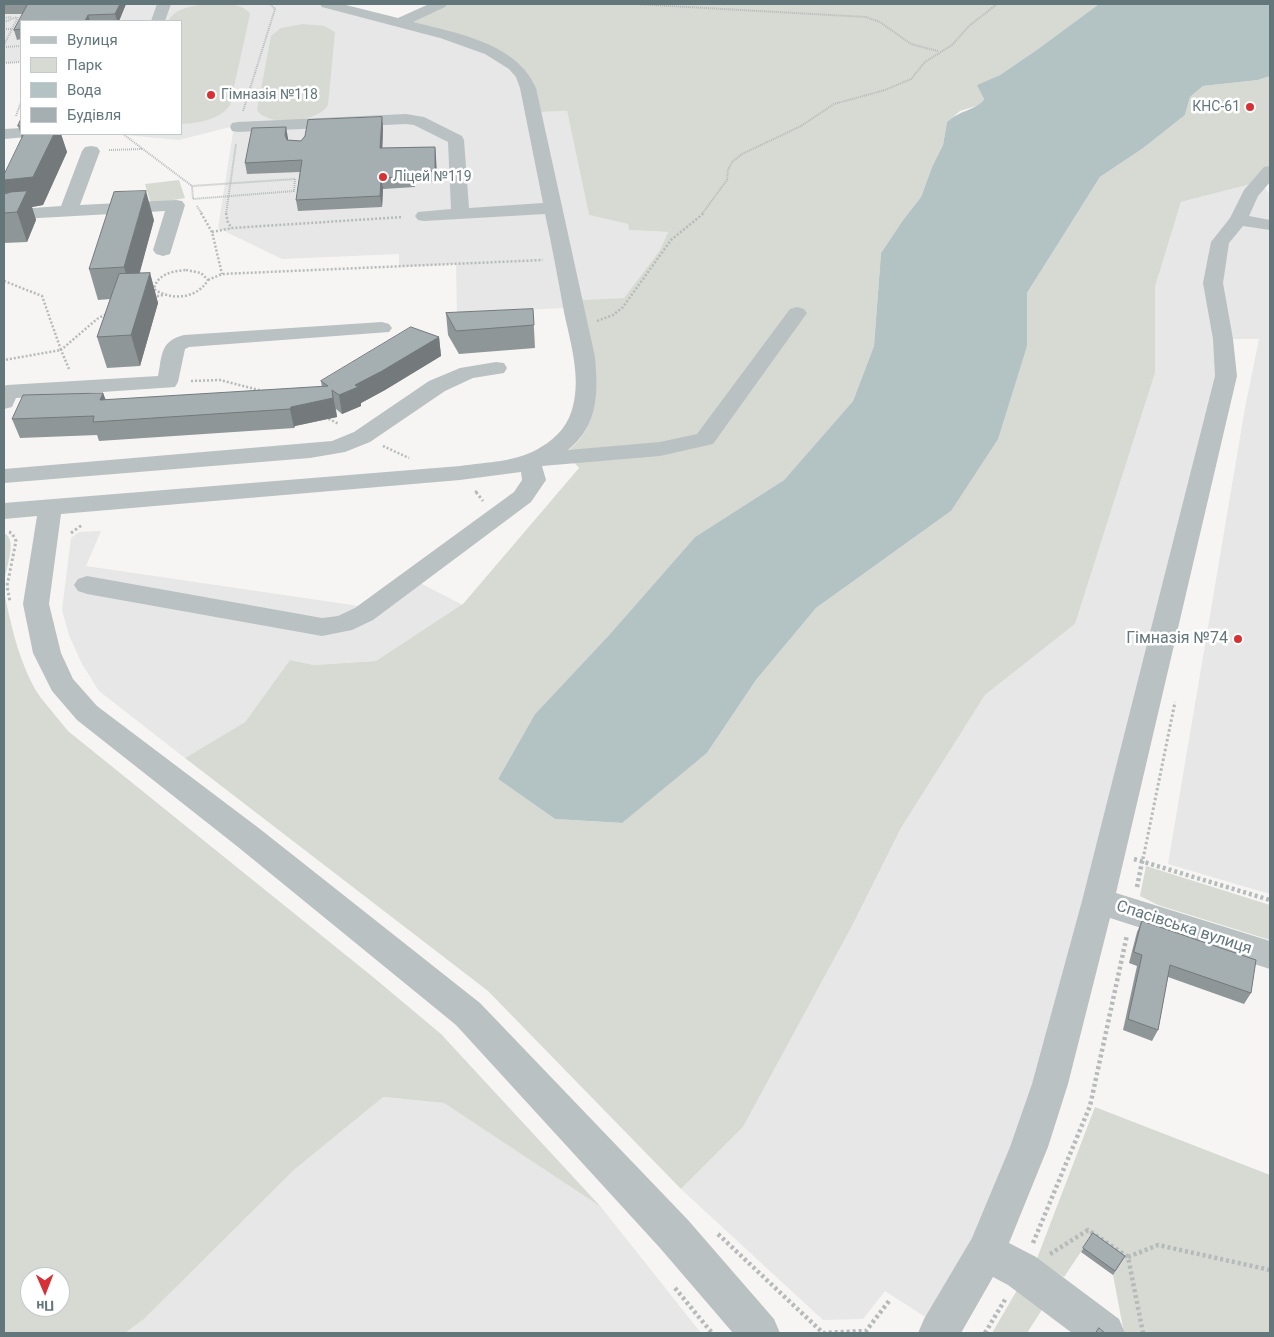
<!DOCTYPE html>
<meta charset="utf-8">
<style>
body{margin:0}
#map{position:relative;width:1274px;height:1337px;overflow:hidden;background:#f6f5f3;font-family:Roboto,sans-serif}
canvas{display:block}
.frame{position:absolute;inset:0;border:5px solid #63777b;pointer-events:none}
.legend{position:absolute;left:20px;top:20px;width:162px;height:115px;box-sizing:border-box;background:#fff;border:1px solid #c1c9ca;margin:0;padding:6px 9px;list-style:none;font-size:15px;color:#63777b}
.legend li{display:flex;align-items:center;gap:10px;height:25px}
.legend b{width:25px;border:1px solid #c1c9ca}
.north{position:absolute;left:20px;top:1267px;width:50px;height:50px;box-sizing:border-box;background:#fff;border:1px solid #c1c9ca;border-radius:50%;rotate:179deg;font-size:14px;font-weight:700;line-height:20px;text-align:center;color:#63777b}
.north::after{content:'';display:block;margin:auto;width:18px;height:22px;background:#d63235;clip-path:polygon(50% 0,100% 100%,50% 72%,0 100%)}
</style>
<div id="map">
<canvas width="1274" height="1337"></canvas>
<div class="frame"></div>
<ul class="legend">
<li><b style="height:6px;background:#bac1c2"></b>Вулиця</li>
<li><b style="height:14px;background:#d7dad2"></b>Парк</li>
<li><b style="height:14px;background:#b3c3c4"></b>Вода</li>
<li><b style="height:14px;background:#a5afb1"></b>Будівля</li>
</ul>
<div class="north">Пн</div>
</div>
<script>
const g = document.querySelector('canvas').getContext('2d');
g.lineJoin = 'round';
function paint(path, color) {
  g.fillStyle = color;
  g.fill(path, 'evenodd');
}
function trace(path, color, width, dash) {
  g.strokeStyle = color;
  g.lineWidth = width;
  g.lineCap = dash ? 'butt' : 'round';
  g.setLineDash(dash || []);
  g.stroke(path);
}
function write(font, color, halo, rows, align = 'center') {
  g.font = font + ' Roboto,sans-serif';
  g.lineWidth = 5;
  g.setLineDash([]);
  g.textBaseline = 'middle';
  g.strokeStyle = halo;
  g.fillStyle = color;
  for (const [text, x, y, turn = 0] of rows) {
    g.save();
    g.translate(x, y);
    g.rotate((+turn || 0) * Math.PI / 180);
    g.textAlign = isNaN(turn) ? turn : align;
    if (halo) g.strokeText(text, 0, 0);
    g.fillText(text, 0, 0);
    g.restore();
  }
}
const built = new Path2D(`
 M 4,4 L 318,4 L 419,31 L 484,53 L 508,66 L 517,76 L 523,88 L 565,308 L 457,313 L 456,264 L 399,267 L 399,254 L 282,259 L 218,228 L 234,126 L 179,140 L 126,135 L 181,134 L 181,21 L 21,21 L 21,62 L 4,63 Z
 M 567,111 L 589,215 L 628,224 L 629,230 L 668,232 L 660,250 L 624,298 L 581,300 L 540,112 Z
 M 1259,182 L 1270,194 L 1270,894 L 1168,864 L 1245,408 L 1259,339 L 1223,339 L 1226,376 L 1050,1084 L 941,1327 L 885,1291 L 863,1319 L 823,1320 L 681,1189 L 743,1127 L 852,926 L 901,828 L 985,695 L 1075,624 L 1155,373 L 1155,287 L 1181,202 Z
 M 101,531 L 86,566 L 359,606 L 402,574 L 463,605 L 376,661 L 314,665 L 290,660 L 245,722 L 185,758 L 99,691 L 82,664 L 69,635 L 62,610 L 71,538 L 79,532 Z
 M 382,1097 L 444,1103 L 601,1207 L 701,1333 L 125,1333 L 144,1319 L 295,1169 Z`);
const green = new Path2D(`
 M 211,4 C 224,4 242,2 250,14 L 230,105 C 220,120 198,123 181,124 L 181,21 L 168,21 C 176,7 196,5 211,4 Z
 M 451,4 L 1099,4 L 1038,49 L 1000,75 L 978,85 L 984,99 L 979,105 L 960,111 L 947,122 L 943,145 L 932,167 L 921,197 L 903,220 L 881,253 L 874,346 L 853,401 L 784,480 L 695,537 L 610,634 L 535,714 L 498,779 L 555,819 L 621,823 L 707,753 L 756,680 L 816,608 L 951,511 L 1027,346 L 1027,293 L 1100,177 L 1142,149 L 1185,115 L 1190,97 L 1203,86 L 1258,80 L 1270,76 L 1270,169 L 1259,182 L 1181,202 L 1155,287 L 1155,373 L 1075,624 L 985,695 L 901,828 L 852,926 L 743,1127 L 681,1189 L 488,991 L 185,758 L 245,722 L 290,660 L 314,665 L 376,661 L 463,604 L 579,468 L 566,453 C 571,448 578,442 582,436 C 607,404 587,338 581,300 L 624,298 L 660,250 L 668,232 L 629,230 L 628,224 L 589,215 L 567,111 L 540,112 C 535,86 531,73 509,57 L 407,22 L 440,6 Z
 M 303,24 L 324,26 L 335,32 L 328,105 C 319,122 268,128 257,110 L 271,36 L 281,28 Z
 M 179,180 L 185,198 L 151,204 L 145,184 Z
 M 4,533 C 20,540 2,575 4,590 C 10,623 21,670 41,698 C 50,709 59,720 68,731 L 373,977 L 441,1034 L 601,1207 L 444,1103 L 383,1097 L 295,1169 L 144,1319 L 125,1333 L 4,1333 ZM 30,1277 L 60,1277 L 60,1307 L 30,1307 Z
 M 1146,866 L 1270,905 L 1270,940 L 1158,905 L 1140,896 Z
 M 1095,1107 L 1270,1175 L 1270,1333 L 1124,1333 L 1113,1275 L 1091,1237 L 1064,1277 L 1036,1261 Z
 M 1020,1285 L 1045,1305 L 1027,1333 L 992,1333 Z`);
const water = new Path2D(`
 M 1099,4 L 1270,4 L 1270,76 L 1258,80 L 1203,86 L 1190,97 L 1185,115 L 1142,149 L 1100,177 L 1027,293 L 1027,346 L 998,439 L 951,511 L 816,608 L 756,680 L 707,753 L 622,823 L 555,819 L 498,779 L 535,714 L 610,634 L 695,537 L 784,480 L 853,401 L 874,346 L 881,253 L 903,220 L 921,197 L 932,167 L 943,145 L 947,122 C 960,110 977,110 984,99 L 977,85 L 1000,75 L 1038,49 Z`);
const pathFar3 = new Path2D(`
 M 634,4 L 866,17 L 880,22 L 911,44 L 938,51
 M 4,18 L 12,17
 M 4,22 L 17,17
 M 4,29 L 12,29
 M 4,45 L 18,17
 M 4,47 L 21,46
 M 4,63 L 21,62
 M 243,111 L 275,9 L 270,4
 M 16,116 L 21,102
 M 123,134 L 192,186
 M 109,150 L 143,149
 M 295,179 L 294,191 L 193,199 L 192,186 Z
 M 197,206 L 202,214
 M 226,214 L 236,144
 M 702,214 L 727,180 L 728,170 L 732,162 L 742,154 L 801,126 L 834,104 L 885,90 L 911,79 L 925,62 L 952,45 L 969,26 L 997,4`);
const pathFar2 = new Path2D(`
 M 201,213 L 212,232 L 222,274
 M 226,213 L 228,223 L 232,228 L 403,217
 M 212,232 L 232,228
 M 186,270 L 201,273 L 208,280 C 197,299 171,301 154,289 C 157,274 173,271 186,270 Z
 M 208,280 L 222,274 L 543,260
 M 4,281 L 42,296 L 61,350 L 4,360
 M 153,297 L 163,295
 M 597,321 L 613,315 L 623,307 L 671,240 L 704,213
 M 69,369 L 61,350 L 97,319 L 108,313
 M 191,381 L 220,380 L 263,391
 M 325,417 L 339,424
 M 383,446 L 409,458
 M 475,491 L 478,493`);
const pathFar1 = new Path2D(`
 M 476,492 L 483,501
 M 9,532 L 12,533 L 16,541 L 7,586 L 10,602
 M 71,533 L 82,525
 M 1143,859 L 1175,702`);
const path = new Path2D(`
 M 1134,859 L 1270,900
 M 1137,887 L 1143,857
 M 718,1234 L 823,1333 L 866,1331 L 889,1301
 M 1033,1243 L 1090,1106 L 1127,935
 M 1050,1254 L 1088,1230 L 1128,1257 L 1143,1333
 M 1128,1257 L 1158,1245 L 1270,1270
 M 675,1288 L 712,1333
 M 985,1333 L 1006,1298`);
const minor = new Path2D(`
 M 157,4 L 171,4 L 165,21 L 151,21 Z
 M 320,4 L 342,4 L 398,18 L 429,4 L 447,4 L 445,7 L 413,22 C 456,33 517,43 536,88 L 595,357 C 598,392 599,425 568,450 L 660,442 L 697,434 L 790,309 L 797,307 L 804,309 L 807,313 L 713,444 L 660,456 L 542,466 L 546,480 L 531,502 L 373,620 L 352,630 L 322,636 L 87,594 L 78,591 L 74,585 L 78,579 L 87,576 L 322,618 L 338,616 L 355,608 L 514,492 L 522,480 L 521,472 L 460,480 L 61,514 L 49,604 L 61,653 L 73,679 L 97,706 L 260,829 L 480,1003 L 688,1220 L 774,1319 L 780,1333 L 733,1333 L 660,1248 L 456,1025 L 238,847 L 77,720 L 52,691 L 33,653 L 23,604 L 37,516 L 4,519 L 4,503 L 460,466 C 487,462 518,462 541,447 C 557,438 569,424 573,406 C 581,376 570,341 564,312 C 558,279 552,246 545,214 L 424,221 L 418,220 L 415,216 L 418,212 L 451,209 L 448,142 L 414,125 L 406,124 L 238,132 L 232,131 L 230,127 L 232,123 L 238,122 L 406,114 L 424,117 L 462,136 L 464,140 L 469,208 L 543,203 L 520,88 L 516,77 L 509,69 L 485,54 L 440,38 L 322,7 Z
 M 21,128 L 21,134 L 29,134 L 27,137 L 4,139 L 4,129 Z
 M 91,146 L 97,147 L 100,151 L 80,205 L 176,200 L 182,201 L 185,205 L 170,254 L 163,256 L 156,254 L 153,250 L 165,211 L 21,219 L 4,224 L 4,213 L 19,209 L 61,206 L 82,151 L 85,147 Z
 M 1270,166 L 1270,182 L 1258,196 L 1249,216 L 1270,220 L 1270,230 L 1243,226 L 1229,243 L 1223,283 L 1233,339 L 1237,376 L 1116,893 L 1270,941 L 1270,969 L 1110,918 L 1068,1084 L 1048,1147 L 1009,1243 L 1036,1257 L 1119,1319 L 1125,1333 L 1072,1333 L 1008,1285 L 993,1277 L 961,1333 L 918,1333 L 924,1319 L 972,1238 L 1010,1147 L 1032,1084 L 1082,901 L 1215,376 L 1213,339 L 1203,283 L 1211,242 L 1230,218 L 1244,190 L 1264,167 Z
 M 382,322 L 389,324 L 392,328 L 389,332 L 189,347 L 185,349 L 178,382 L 175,387 L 16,398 L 12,407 L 4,409 L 4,386 L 7,385 L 158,376 C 162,355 160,341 184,335 Z
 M 496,362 L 504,363 L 507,368 L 504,373 L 473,378 L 445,391 L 370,442 L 345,452 L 310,458 L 4,483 L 4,469 L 332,441 L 354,432 L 429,381 L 460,368 Z`);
const wall = new Path2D(`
 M 4,4 L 126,4 L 119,21 L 21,21 L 21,39 L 17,40 L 14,30 L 23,14 L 4,14 Z
 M 382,117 L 383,128 L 382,148 L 435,147 L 436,158 L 437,182 L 415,183 L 415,187 L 383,189 L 382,207 L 298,211 L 296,200 L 300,172 L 247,174 L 245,163 L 288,138 L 288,140 L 301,141 Z
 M 21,119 L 21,134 L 61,134 L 67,152 L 43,205 L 32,207 L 36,220 L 27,242 L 4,243 L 4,194 L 5,193 L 22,139 L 18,126 Z
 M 154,220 L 139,273 L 150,273 L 158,303 L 140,366 L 107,368 L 97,337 L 110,299 L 98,300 L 89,269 Z
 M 533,309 L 535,348 L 459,354 L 448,335 L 446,313 Z
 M 439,337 L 441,356 L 385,390 L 361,403 L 361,406 L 342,414 L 336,409 L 337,417 L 295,426 L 294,428 L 99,441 L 97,435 L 20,438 L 12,419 L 103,393 L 106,400 L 322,387 L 321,381 Z
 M 1142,921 L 1251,993 L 1244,1004 L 1168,977 L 1158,1030 L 1152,1041 L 1123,1030 L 1137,966 L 1129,963 L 1137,932 Z
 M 1093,1233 L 1125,1256 L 1113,1275 L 1081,1252 Z`);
const shadedWall = new Path2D(`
 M 120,4 L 126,4 L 119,21 L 117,21 L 115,14 Z
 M 88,15 L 90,21 L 85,21 Z
 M 382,117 L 383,128 L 382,159 L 380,148 Z
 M 286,127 L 288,138 L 287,146 L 285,135 Z
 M 46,134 L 61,134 L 67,152 L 43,205 L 32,207 L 36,220 L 27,242 L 17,212 L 11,209 L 4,189 L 4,180 Z
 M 435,147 L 436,158 L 437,182 L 435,171 Z
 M 381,178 L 383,189 L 382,207 L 380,196 Z
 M 146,191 L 154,220 L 133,298 L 124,267 Z
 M 150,273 L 158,303 L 140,366 L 131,335 Z
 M 439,337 L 441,356 L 385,390 L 361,403 L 361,406 L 342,414 L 339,395 L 355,385 Z
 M 332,390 L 337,417 L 295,426 L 294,428 L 290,409 L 291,407 Z
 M 103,393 L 109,411 L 100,400 Z`);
const building = new Path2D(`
 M 28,4 L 120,4 L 115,14 L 88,15 L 85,21 L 21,21 L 21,29 L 14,30 Z
 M 382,117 L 380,148 L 435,147 L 435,171 L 414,172 L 414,176 L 381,178 L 380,196 L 296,200 L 302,160 L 245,163 L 252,128 L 286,127 L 285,135 L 287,140 L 301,141 L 305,136 L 308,120 Z
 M 21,119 L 21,126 L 18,126 Z
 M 24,134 L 54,134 L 33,177 L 4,180 L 4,175 Z
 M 27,191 L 17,212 L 4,213 L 4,194 L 11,192 Z
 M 146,191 L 124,267 L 89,269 L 114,192 Z
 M 150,273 L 131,335 L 97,337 L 119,274 Z
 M 533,309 L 534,325 L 456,331 L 446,313 Z
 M 411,327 L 439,337 L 382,371 L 355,385 L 358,387 L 339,395 L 332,390 L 333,398 L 291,407 L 290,409 L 93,422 L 94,416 L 12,419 L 23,395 L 103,393 L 100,400 L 328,386 L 321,381 Z
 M 1142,921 L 1256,960 L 1251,993 L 1170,965 L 1158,1030 L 1128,1019 L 1142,955 L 1134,952 Z
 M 1093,1233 L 1125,1256 L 1115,1271 L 1083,1248 Z
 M 1099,1328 L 1105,1333 L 1096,1333 Z`);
const markers = [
 [211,95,5,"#d63235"],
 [1250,107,5,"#d63235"],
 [383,177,5,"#d63235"],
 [1238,639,5,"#d63235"]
];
const farPoinames = [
 ["Гімназія №118",221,95],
 ["КНС-61",1240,107,"right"],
 ["Ліцей №119",393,177]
];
const poiNames = [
 ["Гімназія №74",1228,639]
];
const streetNames = [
 ["Спасівська вулиця",1184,928,18]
];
paint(built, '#e6e7e6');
paint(green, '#d7dad2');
paint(water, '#b3c3c4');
trace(pathFar3, '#b5babb', 2, [1, 1]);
trace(pathFar2, '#b5babb', 2.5, [2, 2]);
trace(pathFar1, '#b5babb', 3, [2.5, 2.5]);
trace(path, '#b5babb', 4.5, [3, 3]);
paint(minor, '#bac1c2');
paint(wall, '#8e9698');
paint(shadedWall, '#747a7c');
paint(building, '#a5afb1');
trace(building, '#747a7c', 1);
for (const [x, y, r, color] of markers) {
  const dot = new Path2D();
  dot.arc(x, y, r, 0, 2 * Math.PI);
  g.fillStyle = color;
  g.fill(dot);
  trace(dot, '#fff', 2);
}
write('14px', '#63777b', '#fff', farPoinames, 'left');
write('16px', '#63777b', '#fff', poiNames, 'right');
write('16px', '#63777b', '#fff', streetNames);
</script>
